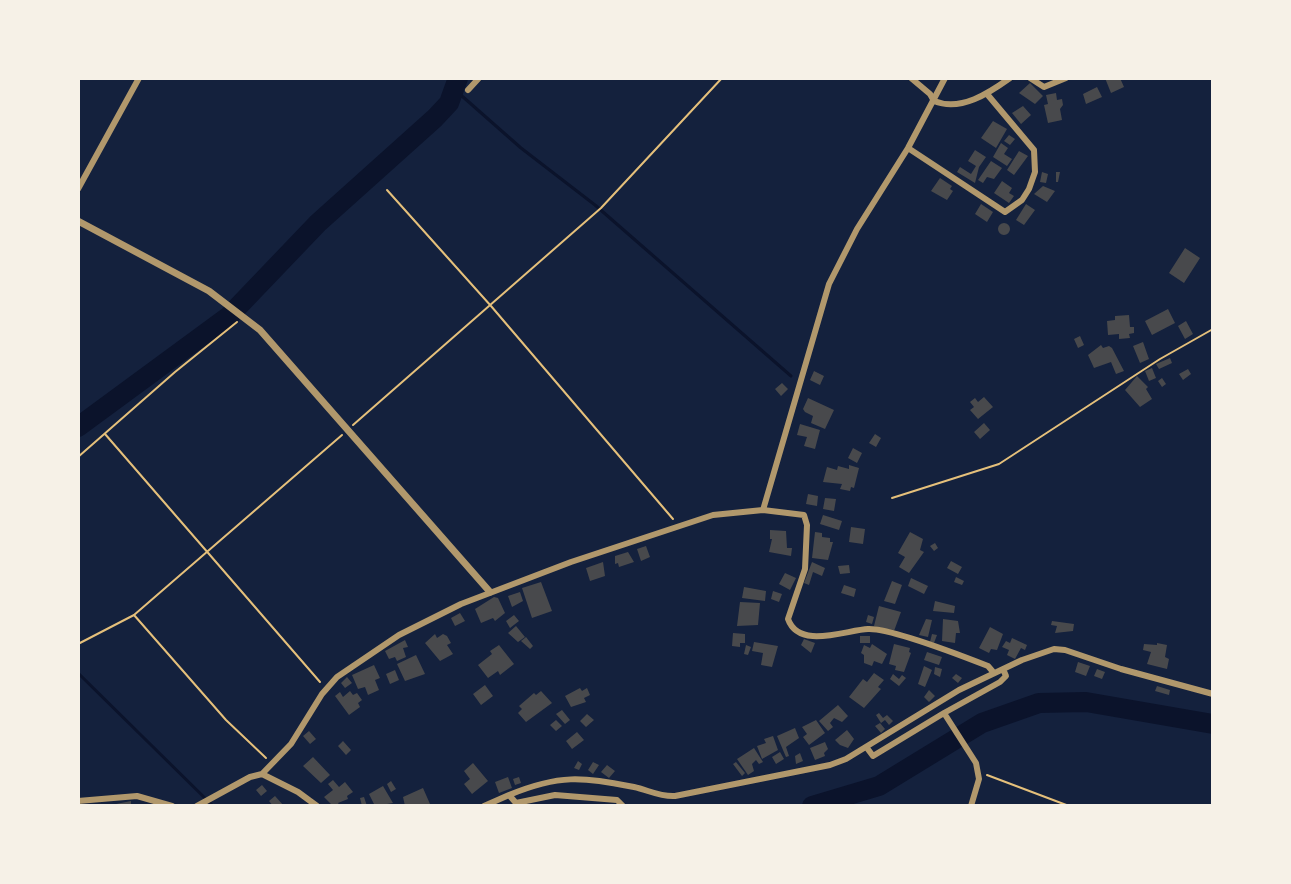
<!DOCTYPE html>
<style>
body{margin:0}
#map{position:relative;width:1291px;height:884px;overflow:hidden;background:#14213d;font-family:"Fira Sans",sans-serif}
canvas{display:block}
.frame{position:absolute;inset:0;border:80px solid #f6f1e7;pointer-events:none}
</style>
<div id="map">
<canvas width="1291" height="884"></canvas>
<div class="frame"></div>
</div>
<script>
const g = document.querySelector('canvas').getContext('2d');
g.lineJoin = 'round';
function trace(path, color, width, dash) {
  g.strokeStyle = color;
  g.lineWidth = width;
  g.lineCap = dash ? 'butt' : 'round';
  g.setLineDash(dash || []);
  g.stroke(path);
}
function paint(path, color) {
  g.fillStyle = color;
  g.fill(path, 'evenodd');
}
const stream = new Path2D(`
 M 454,89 L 521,148 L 595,205 L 791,376
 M 78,673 L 213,806`);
const river = new Path2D(`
 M 78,427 L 229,316 L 318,223 L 435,118 L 449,103 L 458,78
 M 812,806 L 879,786 L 982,723 L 1039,703 L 1086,702 L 1213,724`);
const building = new Path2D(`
 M 1105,78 L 1120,78 L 1124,87 L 1111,93 Z
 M 1030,83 L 1043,96 L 1035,104 L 1019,93 Z
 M 1097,87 L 1102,97 L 1086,104 L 1083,94 Z
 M 1056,93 L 1057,100 L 1062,99 L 1063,105 L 1060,109 L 1062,120 L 1048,123 L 1044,105 L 1048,104 L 1046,95 Z
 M 1023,106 L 1031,115 L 1021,124 L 1012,113 Z
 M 993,121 L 1007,129 L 996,148 L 981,138 Z
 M 1009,135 L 1015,139 L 1010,145 L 1004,141 Z
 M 1001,143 L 1008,148 L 1004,154 L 1012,159 L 1007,166 L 993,157 Z
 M 975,150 L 986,157 L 979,167 L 975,183 L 957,172 L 960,167 L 971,174 L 976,166 L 968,161 Z
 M 1019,151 L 1028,156 L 1014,175 L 1007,170 Z
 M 991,161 L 1002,168 L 994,179 L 987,177 L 983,183 L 978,180 Z
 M 1042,172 L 1048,174 L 1046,183 L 1040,182 Z
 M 1056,172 L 1060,172 L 1058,182 L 1056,182 Z
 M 940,178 L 952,186 L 950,189 L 953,191 L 947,200 L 931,191 Z
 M 1002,181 L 1012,188 L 1009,193 L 1014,196 L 1009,203 L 994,193 Z
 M 1043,186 L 1055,191 L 1047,202 L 1034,194 Z
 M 981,204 L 993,212 L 987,222 L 975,214 Z
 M 1026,204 L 1035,210 L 1024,225 L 1016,220 Z
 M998 229a6 6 0 1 1 12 0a6 6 0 1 1-12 0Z
 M 1185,248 L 1200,258 L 1184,283 L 1169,273 Z
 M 1168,309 L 1175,323 L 1152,335 L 1145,321 Z
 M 1129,315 L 1130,327 L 1134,327 L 1134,333 L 1129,334 L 1130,338 L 1119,339 L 1119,334 L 1108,335 L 1107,321 L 1115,320 L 1115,316 Z
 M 1186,321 L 1193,334 L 1185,339 L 1178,326 Z
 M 1080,336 L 1084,345 L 1078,348 L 1074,339 Z
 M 1143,342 L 1149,359 L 1140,363 L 1133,346 Z
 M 1101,345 L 1103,348 L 1109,346 L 1112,348 L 1124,371 L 1116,374 L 1111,362 L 1094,368 L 1088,355 Z
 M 1170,358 L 1172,363 L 1159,369 L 1156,364 Z
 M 1152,368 L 1156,378 L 1149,381 L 1145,371 Z
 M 1188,369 L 1191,374 L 1183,380 L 1179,374 Z
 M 814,371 L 824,376 L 820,385 L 810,380 Z
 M 1137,376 L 1148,387 L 1146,389 L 1152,399 L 1140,407 L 1125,390 Z
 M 1162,378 L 1166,384 L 1162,387 L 1158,381 Z
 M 782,383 L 788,389 L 781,396 L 775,389 Z
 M 984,397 L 993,407 L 978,419 L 970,410 L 974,407 L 970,402 L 975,398 L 978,402 Z
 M 808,398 L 834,410 L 825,429 L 811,423 L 813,416 L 805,412 L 803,409 Z
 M 984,423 L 990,430 L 980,439 L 974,432 Z
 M 800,424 L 820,430 L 815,449 L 804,446 L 807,437 L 797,435 Z
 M 875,434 L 881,438 L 876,447 L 869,443 Z
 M 853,448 L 862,453 L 857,463 L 848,458 Z
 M 849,465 L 859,468 L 854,488 L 851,487 L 850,491 L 840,489 L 842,484 L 823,482 L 827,467 L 837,470 L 838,466 L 849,469 Z
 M 808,494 L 818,496 L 817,506 L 806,504 Z
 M 825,498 L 836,499 L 834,511 L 823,509 Z
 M 823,515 L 842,521 L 839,530 L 820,524 Z
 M 851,527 L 865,529 L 863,544 L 849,542 Z
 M 770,530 L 786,531 L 787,548 L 792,548 L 791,556 L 769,552 L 772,539 L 770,539 Z
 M 815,532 L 822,533 L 822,537 L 830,538 L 830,542 L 833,542 L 828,560 L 812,558 Z
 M 910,532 L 923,539 L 920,550 L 924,552 L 909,573 L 899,567 L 905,557 L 898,553 Z
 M 935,543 L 938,548 L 934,551 L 930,546 Z
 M 646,546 L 650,557 L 641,561 L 637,549 Z
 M 628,552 L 634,562 L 619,567 L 618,563 L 615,564 L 615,556 Z
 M 951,561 L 962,567 L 958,574 L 947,568 Z
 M 603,562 L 605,576 L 590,581 L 586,568 Z
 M 812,562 L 825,568 L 822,576 L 813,572 L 809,585 L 804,583 Z
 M 849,565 L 850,573 L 840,574 L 838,566 Z
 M 785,573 L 796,578 L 790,590 L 779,584 Z
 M 956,577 L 964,581 L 962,585 L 954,582 Z
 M 911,578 L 928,586 L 924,594 L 908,586 Z
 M 892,581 L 902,585 L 895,604 L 884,601 Z
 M 541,582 L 552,611 L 532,618 L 522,588 Z
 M 844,585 L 856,589 L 854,597 L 841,593 Z
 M 744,587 L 766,591 L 765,601 L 742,598 Z
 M 773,591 L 782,594 L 779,602 L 771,599 Z
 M 520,592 L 523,601 L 512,607 L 508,596 Z
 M 494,597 L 498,598 L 505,613 L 495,621 L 493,618 L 481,623 L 475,609 Z
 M 935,601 L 955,606 L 954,613 L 933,611 Z
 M 740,602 L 760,603 L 758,625 L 737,626 Z
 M 879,606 L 901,612 L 894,631 L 874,626 Z
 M 460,613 L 465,621 L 455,626 L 451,618 Z
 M 514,615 L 519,621 L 510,628 L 506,621 Z
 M 868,615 L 874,617 L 872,624 L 866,622 Z
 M 926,619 L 932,620 L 928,637 L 919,635 Z
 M 943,619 L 958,621 L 960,633 L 956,633 L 955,643 L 942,641 Z
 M 1052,621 L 1074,624 L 1073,631 L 1055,633 L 1057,626 L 1051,625 Z
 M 516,626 L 525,637 L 518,642 L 508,633 Z
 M 990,627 L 1003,634 L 997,650 L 991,649 L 989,653 L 979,648 Z
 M 733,633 L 745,634 L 745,643 L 740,643 L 740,647 L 732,646 Z
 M 435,634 L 437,638 L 443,634 L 447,636 L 451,643 L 447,645 L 453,654 L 440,661 L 425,643 Z
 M 932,634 L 937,635 L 934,643 L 930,642 Z
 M 860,636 L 870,636 L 870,643 L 860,643 Z
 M 526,637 L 533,646 L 530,649 L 521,641 Z
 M 1012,638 L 1027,645 L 1025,650 L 1021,648 L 1015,659 L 1007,655 L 1009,650 L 1002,647 L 1006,641 L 1010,643 Z
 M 804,639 L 815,643 L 811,653 L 801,645 Z
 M 405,640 L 408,647 L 403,648 L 406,657 L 397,661 L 395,657 L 389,659 L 385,651 Z
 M 754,642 L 778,646 L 772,667 L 761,665 L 763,653 L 752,651 Z
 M 1157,643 L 1167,645 L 1165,657 L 1169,659 L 1167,669 L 1147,664 L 1151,652 L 1143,650 L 1144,644 L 1157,645 Z
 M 872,644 L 887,654 L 882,664 L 874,661 L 872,666 L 864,663 L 864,655 L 861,653 L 864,645 L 870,648 Z
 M 894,644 L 910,648 L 909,652 L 911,653 L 904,672 L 895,670 L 896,666 L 889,664 Z
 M 499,645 L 514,664 L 500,675 L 498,671 L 488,678 L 478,665 L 492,654 L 490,651 Z
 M 746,645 L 751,647 L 748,655 L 744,654 Z
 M 927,652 L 942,657 L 939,665 L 924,660 Z
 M 416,655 L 425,674 L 405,681 L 397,664 Z
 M 1078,662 L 1090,666 L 1086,676 L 1075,672 Z
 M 374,665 L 380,678 L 375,680 L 379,690 L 368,695 L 365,687 L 358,689 L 352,675 Z
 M 924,666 L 932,670 L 925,687 L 918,684 Z
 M 935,667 L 942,669 L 940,677 L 934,674 Z
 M 1097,669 L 1105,672 L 1102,679 L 1094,676 Z
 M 395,670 L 399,680 L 390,684 L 386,674 Z
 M 874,673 L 884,680 L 878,687 L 881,689 L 864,708 L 849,697 L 863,679 L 867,682 Z
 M 893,674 L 899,679 L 902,675 L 906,678 L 899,686 L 890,679 Z
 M 956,674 L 962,678 L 958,683 L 952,678 Z
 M 347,677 L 352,683 L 345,688 L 341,683 Z
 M 485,685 L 493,696 L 481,705 L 473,694 Z
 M 1157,686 L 1170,690 L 1169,695 L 1155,691 Z
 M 580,688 L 582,691 L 587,688 L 590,695 L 584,698 L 586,702 L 571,707 L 565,696 Z
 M 929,690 L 935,696 L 929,702 L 924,697 Z
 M 350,691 L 353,695 L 357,693 L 362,700 L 358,703 L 360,707 L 349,715 L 335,696 L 340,692 L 343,697 Z
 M 541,691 L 552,703 L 526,722 L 518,713 L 522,709 L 519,706 L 534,693 L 536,695 Z
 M 838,705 L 848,716 L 842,722 L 834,718 L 830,723 L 833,727 L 828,731 L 819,721 Z
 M 562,710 L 570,720 L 565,724 L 556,714 Z
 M 879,713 L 883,718 L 887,715 L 893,721 L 889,725 L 885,720 L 881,723 L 876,715 Z
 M 587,714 L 594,720 L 586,727 L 580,721 Z
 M 556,720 L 562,726 L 556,731 L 550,725 Z
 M 816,720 L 825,733 L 809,745 L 803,737 L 807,734 L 802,727 Z
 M 880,723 L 885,729 L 881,733 L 875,726 Z
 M 795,728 L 799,738 L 786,747 L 789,756 L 786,757 L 777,736 Z
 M 847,730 L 854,739 L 848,748 L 840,745 L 835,740 Z
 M 309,731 L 316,739 L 310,744 L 303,736 Z
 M 577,732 L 584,740 L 572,749 L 566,741 Z
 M 773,736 L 778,750 L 762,759 L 757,746 L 766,743 L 764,739 Z
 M 343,741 L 351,750 L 346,755 L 338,746 Z
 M 825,742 L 828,749 L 824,753 L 825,756 L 815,760 L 810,748 Z
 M 754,748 L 763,762 L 759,764 L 756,760 L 752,764 L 754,771 L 748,775 L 737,759 Z
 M 780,752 L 784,759 L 776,764 L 772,757 Z
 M 800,753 L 803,761 L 796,764 L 795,756 Z
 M 313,757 L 330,775 L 321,783 L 303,766 Z
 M 578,761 L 582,764 L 579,770 L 574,768 Z
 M 593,762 L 599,765 L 593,774 L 588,770 Z
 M 736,762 L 745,773 L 742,776 L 733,764 Z
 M 473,763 L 488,781 L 472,794 L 464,784 L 470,779 L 464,771 Z
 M 607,765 L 615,771 L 609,778 L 601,772 Z
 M 508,777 L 512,788 L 499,793 L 495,782 Z
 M 519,777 L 521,783 L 515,785 L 513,779 Z
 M 333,780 L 339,787 L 345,782 L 353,792 L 347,796 L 348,799 L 338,803 L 340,806 L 333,806 L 324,797 L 333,790 L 328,784 Z
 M 391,781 L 396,789 L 391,792 L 387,784 Z
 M 262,785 L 267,791 L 261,796 L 256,790 Z
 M 383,786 L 393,803 L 375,806 L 369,794 Z
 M 423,788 L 430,804 L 405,806 L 403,797 Z
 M 275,796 L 284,806 L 273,806 L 269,801 Z
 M 364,797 L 367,806 L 362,806 L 360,798 Z
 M 131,801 L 131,806 L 117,806 L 116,804 Z`);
const path = new Path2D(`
 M 387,190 L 491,306 L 673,519
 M 353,425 L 601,208 L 722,78
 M 105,434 L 320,682
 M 78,457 L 175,372 L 237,322
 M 892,498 L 999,464 L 1160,359 L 1213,329
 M 134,615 L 226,720 L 266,758
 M 78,644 L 134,615 L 342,435
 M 987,775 L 1069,806`);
const minor = new Path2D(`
 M 911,78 L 930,94 L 934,101 C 961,112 989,93 1010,78
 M 1030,78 L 1044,87 L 1066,78
 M 468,90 L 479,78
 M 908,148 L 1005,212 L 1022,200 L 1029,189 L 1035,172 L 1034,150 L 987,94
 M 78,189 L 139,78
 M 763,510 L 829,284 L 857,229 L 908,148 L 945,78
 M 867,748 L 873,756 L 944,713
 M 262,774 L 291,744 L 322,694 L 337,677 L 399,635 L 461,604 L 571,562 L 713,515 L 763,510 L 804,515 L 807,525 L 805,569 L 788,619 C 799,650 846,630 868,629 C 890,628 965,657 988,666 L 994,673
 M 509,795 C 560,774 581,777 634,787 C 648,790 660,797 675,796 L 830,765 L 846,759 L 959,690 L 1022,660 L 1054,649 L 1065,650 L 1121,669 L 1213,694
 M 78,801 L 137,796 L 172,806
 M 197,806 L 250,777 L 262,774 L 298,792 L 317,806
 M 484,806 L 509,795 L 516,803 L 555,795 L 617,800 L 623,806
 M 971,806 L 979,779 L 976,763 L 944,713 L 1000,682 L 1006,676 L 1003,669`);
const tertiary = new Path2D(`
 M 78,221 L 209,291 L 260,330 L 490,592`);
trace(stream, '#0b132b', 3);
trace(river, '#0b132b', 20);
paint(building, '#48494c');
trace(path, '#e5c07b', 2);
trace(minor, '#b1986c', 6);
trace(tertiary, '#b1986c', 7);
</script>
